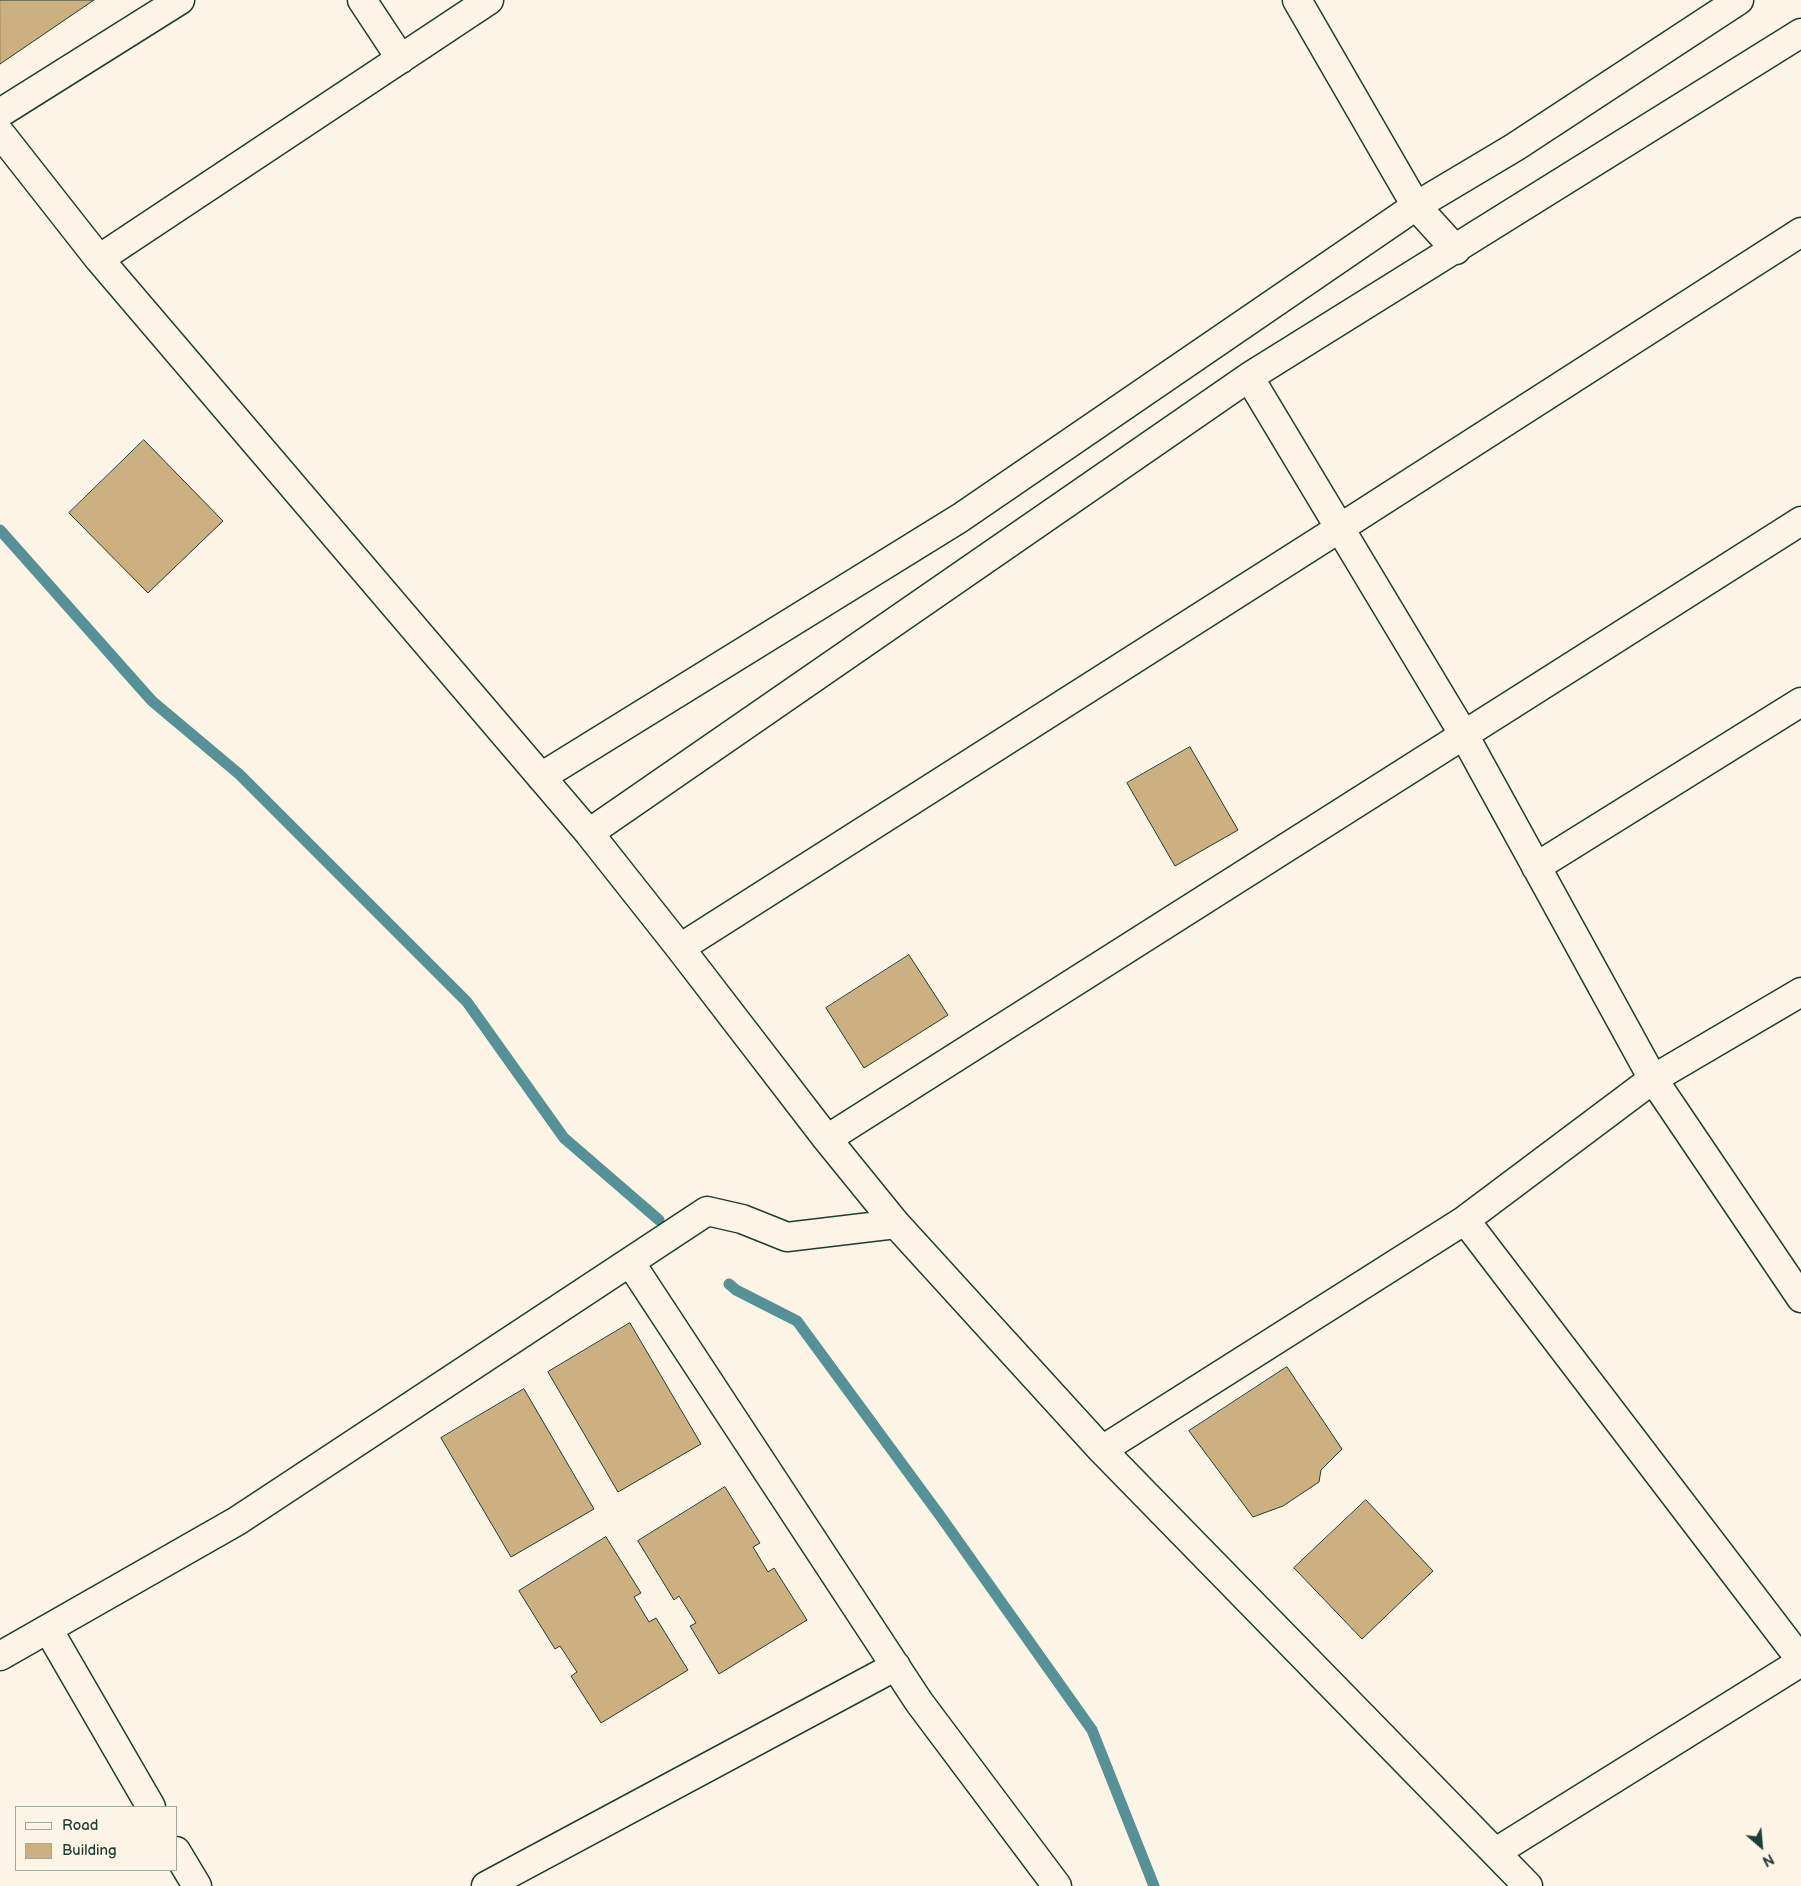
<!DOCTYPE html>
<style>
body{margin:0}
#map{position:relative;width:1801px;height:1886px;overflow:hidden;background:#fcf5e5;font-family:"Balsamiq Sans",sans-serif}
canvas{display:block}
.legend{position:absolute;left:15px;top:1806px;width:162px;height:65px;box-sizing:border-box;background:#fcf5e5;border:1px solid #a4ab9e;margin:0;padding:6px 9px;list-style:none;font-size:15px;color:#1f3d34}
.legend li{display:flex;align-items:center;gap:10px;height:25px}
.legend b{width:25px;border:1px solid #a4ab9e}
.north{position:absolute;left:1736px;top:1821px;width:50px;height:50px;-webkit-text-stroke:4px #fcf5e5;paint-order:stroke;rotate:153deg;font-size:14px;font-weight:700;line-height:20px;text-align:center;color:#1f3d34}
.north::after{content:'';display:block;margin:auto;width:18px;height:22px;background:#1f3d34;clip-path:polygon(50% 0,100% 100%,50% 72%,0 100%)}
</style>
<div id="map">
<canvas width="1801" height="1886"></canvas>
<ul class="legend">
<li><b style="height:6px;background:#fcf5e5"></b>Road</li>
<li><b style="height:14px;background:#ccb082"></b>Building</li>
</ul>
<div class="north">N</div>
</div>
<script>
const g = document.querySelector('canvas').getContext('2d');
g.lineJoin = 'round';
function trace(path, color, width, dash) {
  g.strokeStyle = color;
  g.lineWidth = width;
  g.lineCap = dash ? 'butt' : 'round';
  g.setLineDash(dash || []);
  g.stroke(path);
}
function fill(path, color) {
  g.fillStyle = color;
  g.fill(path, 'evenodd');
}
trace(new Path2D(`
 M0,530L152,701L239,774L467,1002L564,1138L659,1220
 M729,1284L736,1290L797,1321L941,1517L1092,1730L1154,1886`), '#569295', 11);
const building = new Path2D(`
 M0,0H94L0,64Z
 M144,440L223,521L148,593L69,513Z
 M1190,747L1238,830L1175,866L1127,783Z
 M909,955L948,1015L864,1068L826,1008Z
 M630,1323L701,1444L618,1492L548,1372Z
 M1287,1367L1342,1449L1321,1470L1319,1482L1283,1506L1253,1517L1189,1431Z
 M524,1389L594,1509L511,1557L441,1438Z
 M725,1487L760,1543L753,1547L768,1572L774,1568L807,1620L719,1674L690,1626L696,1623L679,1596L674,1600L638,1541Z
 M1366,1500L1433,1571L1362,1639L1294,1568Z
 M606,1537L641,1593L634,1597L649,1622L656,1618L688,1670L601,1723L571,1676L577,1672L560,1646L555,1649L519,1591Z`);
fill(building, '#ccb082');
trace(building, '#1f3d34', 1);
const minor = new Path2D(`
 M362,0L401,59
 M1297,0L1416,206L1456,250
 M0,113L180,0
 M0,133L99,259L589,833L680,948L827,1139L896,1224L1102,1450L1528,1886
 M99,259L489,0
 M1249,377L1464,735L1653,1079L1801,1298
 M541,777L960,518L1416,206L1515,147L1739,0
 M589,833L1249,377L1801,33
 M1536,867L1801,702
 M680,948L1340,528L1801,232
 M827,1139L1801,521
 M1465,1220L1801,1660
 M630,1262L919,1702L1057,1886
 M1102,1450L1465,1220L1653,1079L1801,992
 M48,1629L151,1807
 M0,1656L237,1521L707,1211L742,1219L787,1237L896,1224
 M176,1851L197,1886
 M1496,1852L1801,1662
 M486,1886L896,1666`);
trace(minor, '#1f3d34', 31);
trace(minor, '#fcf5e5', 28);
</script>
